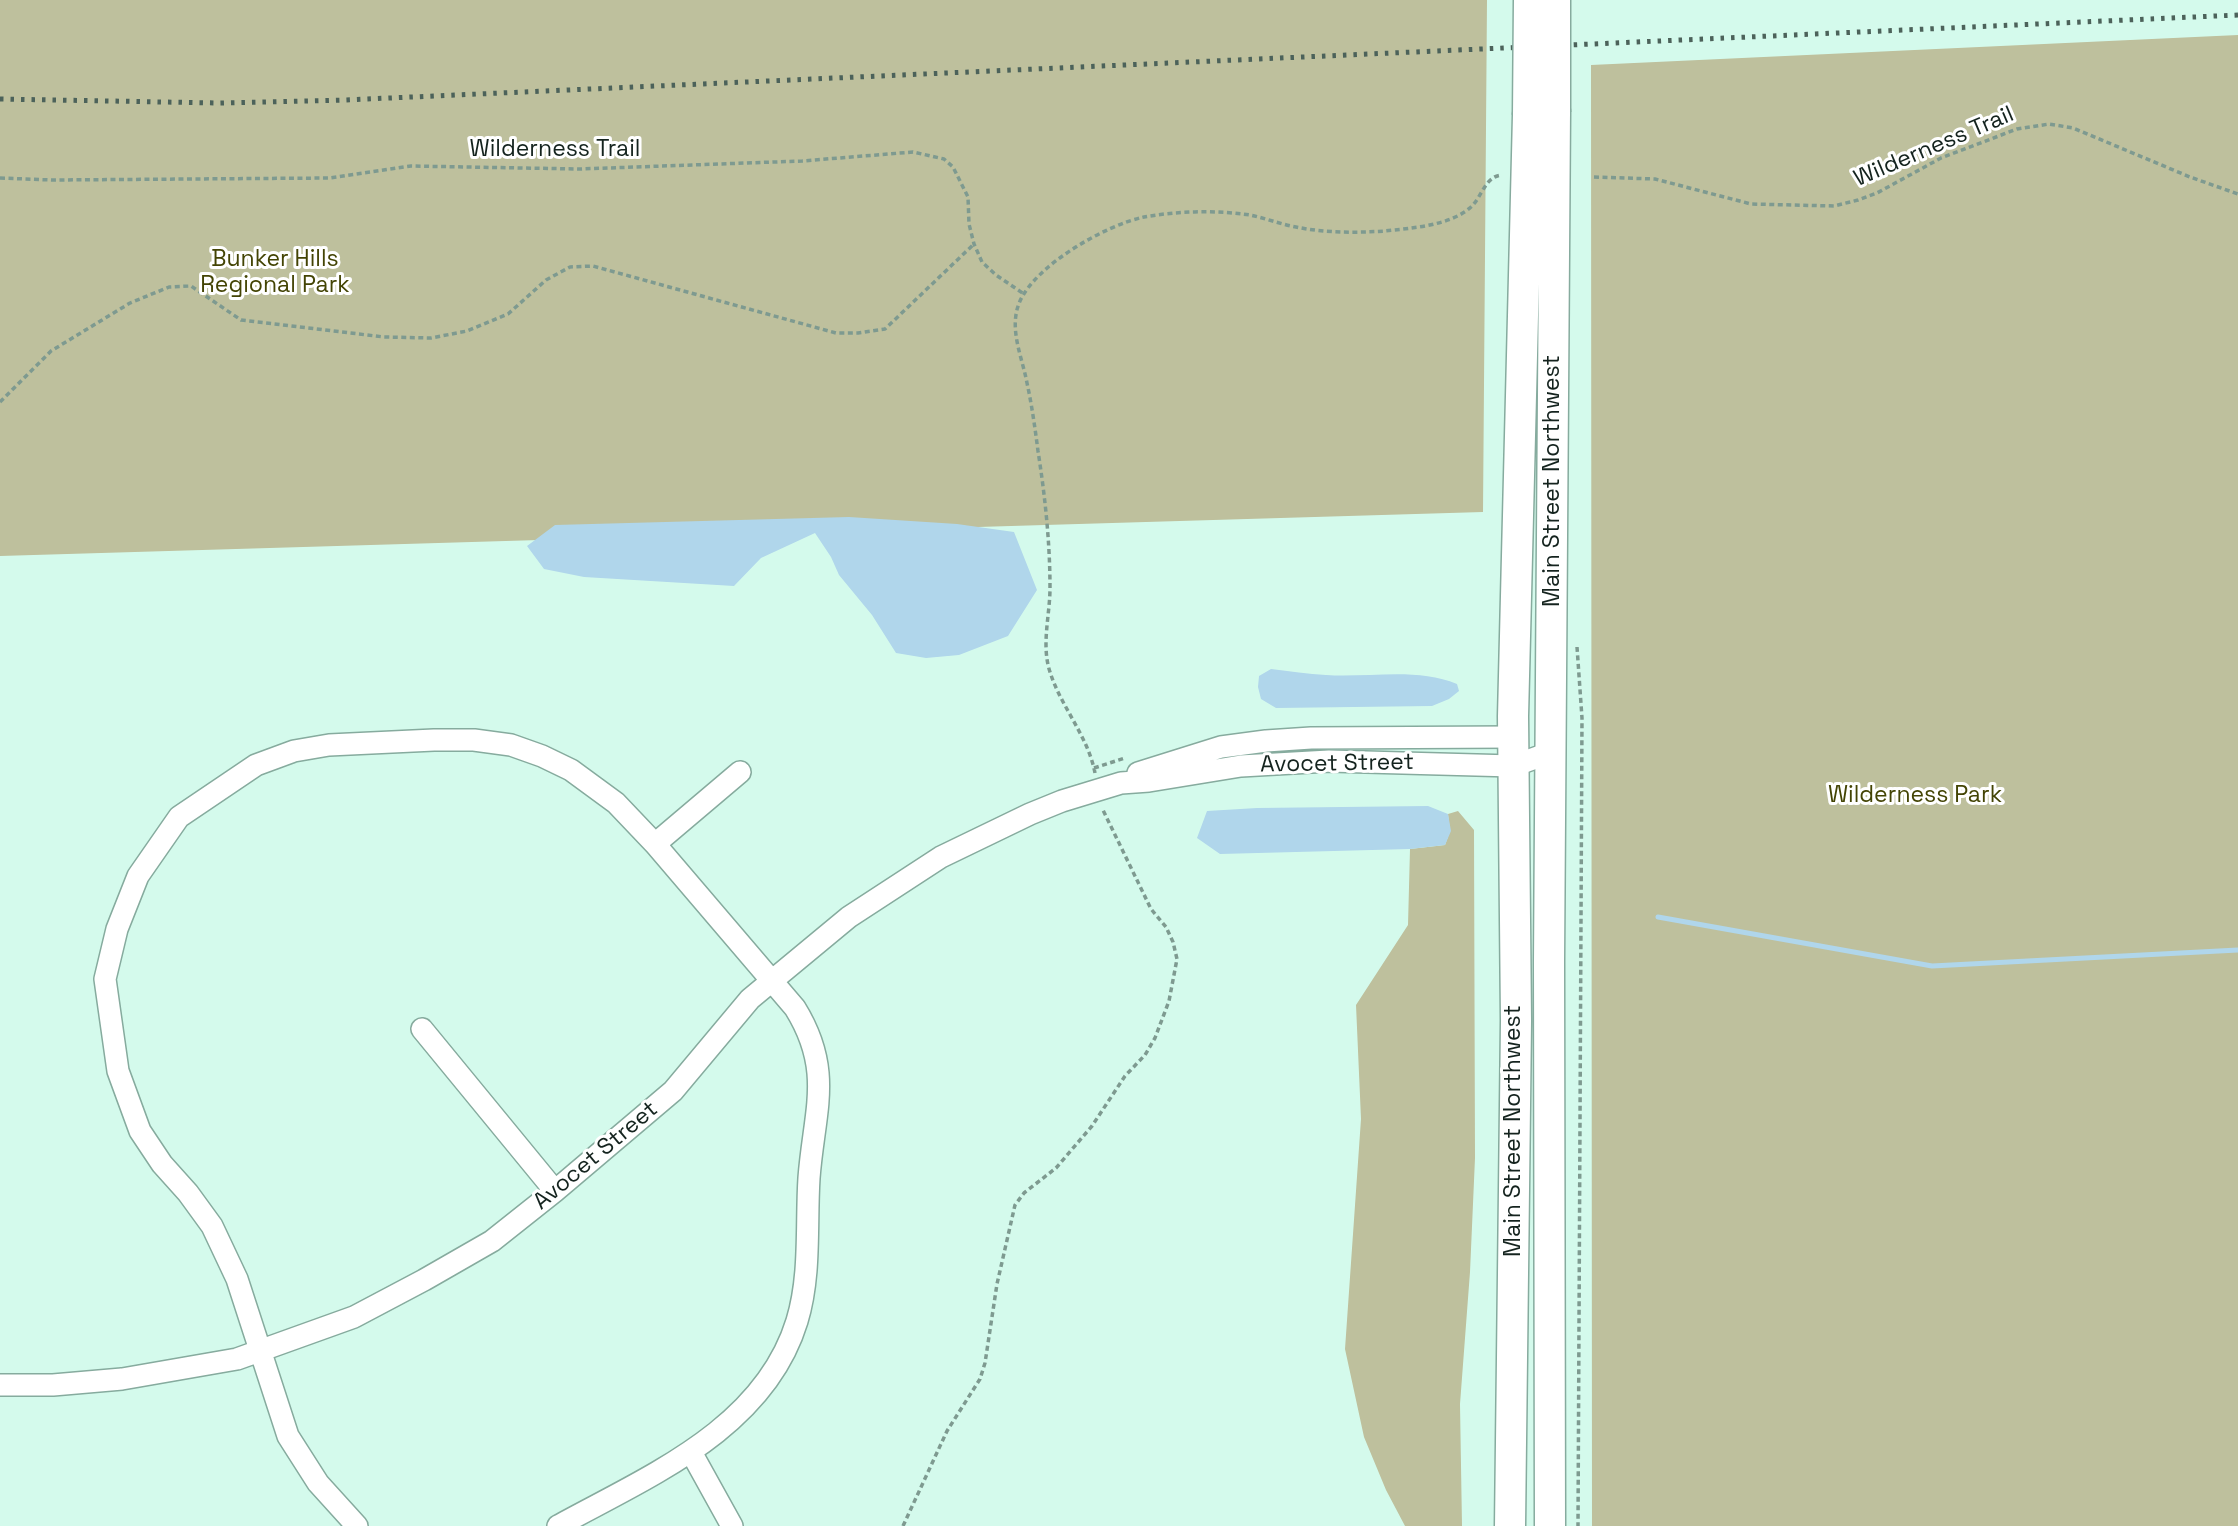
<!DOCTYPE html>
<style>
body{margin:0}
canvas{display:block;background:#d4faec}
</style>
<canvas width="2238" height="1526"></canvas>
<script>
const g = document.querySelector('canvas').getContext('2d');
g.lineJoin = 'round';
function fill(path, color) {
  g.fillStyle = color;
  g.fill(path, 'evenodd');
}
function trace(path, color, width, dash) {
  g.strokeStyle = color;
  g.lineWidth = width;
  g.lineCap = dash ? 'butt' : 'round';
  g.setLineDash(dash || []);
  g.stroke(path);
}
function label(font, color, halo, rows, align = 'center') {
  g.font = font + ' "Space Grotesk",sans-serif';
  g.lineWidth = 6;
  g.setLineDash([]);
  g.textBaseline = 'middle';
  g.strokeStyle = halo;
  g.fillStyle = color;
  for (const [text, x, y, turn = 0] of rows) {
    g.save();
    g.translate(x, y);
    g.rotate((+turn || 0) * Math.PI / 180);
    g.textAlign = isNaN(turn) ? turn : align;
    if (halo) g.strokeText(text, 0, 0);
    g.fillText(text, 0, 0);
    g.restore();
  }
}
fill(new Path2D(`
 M0,0H1487L1483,512L0,556Z
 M2238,35V1526H1592L1591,65Z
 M1458,811L1474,830L1475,1158L1470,1272L1460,1404L1462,1526H1405L1386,1490L1364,1437L1345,1349L1361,1119L1356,1005L1408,925L1410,849L1445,845L1450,831L1448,814Z`), '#bec09d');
fill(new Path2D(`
 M849,517L957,524L1014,532L1037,590L1008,636L959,655L926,658L896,653L872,615L839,575L831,557L815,533L761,558L734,586L584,577L544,569L527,546L555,525Z
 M1271,669C1290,671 1308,674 1326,675C1368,678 1417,667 1457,684L1459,691L1449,699L1432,706L1276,708L1261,699L1258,687L1259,676Z
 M1428,806L1448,814L1451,831L1445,845L1410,849L1220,854L1197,838L1207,811L1257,808Z`), '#b0d6eb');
trace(new Path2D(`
 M1658,917L1932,966L2238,950`), '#b0d6eb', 5);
const street = new Path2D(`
 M1138,773L1221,747L1266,741L1311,738L1514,737
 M655,844L740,772
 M422,1029L555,1191
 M0,1385H53L122,1379L237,1359L354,1317L424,1280L492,1241L555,1191L673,1091L750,999L849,917L941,857L1030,814L1062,801L1121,783L1149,781L1241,766L1329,761L1513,766L1552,752
 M691,1452L732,1526
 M357,1526L318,1483L288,1436L237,1279L212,1226L188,1193L162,1164L140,1131L118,1071L105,979L117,929L138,876L179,817L256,765L294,751L329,745L434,740H474L511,745L542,756L571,770L616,803L655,844L795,1008C834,1071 814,1111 809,1178C806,1225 811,1275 797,1321C764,1429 649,1476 558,1526`);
const secondary = new Path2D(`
 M1510,1526L1516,1021L1513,716L1528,115
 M1550,1526L1549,961L1555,112`);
trace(street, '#86ab9e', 24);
trace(secondary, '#86ab9e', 33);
trace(new Path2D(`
 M1594,177L1655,179L1751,204L1834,206L1858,200L1877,193L1941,158L2017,129L2049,124L2073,128L2190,177L2238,194
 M0,178L51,180L329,178L411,166L580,169L802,161L913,152L944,159L953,167L968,197L969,224L974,244L982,262L996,275L1024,294
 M0,402L51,351L130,303L169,287L191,286L241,320L384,337L431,338L467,331L508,314L546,280L570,267L593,266L836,333H858L885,329L974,244
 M1577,647L1582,718L1578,1526
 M1094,768L1125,758
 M1095,773C1088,736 1061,707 1050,672C1041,645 1050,615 1050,588C1050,542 1045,496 1038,451C1035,428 1032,406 1027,383C1022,356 1008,328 1020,301C1037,264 1106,225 1144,217C1178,211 1216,210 1250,215C1265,218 1280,224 1296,227C1325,233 1355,233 1385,231C1411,228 1450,226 1471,207C1482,197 1485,176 1502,175
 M903,1526L947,1431L980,1379L985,1363L997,1284L1015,1205L1024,1193L1056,1168L1092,1126L1125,1076L1145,1055L1155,1038L1169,1001L1177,959L1173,942L1166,927L1151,909L1102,808`), '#7e9a90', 3.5, [5, 3.5]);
trace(street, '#fff', 21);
trace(secondary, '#fff', 30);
trace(new Path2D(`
 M0,99L219,103L345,100L2238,15`), '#4c625a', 5, [3.5, 7]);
const secondaryBridge = new Path2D(`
 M1555,0V112
 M1528,115L1529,0`);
trace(secondaryBridge, '#86ab9e', 33, []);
trace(secondaryBridge, '#fff', 30);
label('23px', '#14231e', '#fff', [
 ["Wilderness Trail",1934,147,-23],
 ["Wilderness Trail",555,150],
 ["Main Street Northwest",1553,481,-90],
 ["Avocet Street",1337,764,-1],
 ["Main Street Northwest",1514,1131,-90],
 ["Avocet Street",596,1156,-40]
]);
label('23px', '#434404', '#fff', [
 ["Bunker Hills",275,260],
 ["Regional Park",275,286],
 ["Wilderness Park",1915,796]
]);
</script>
